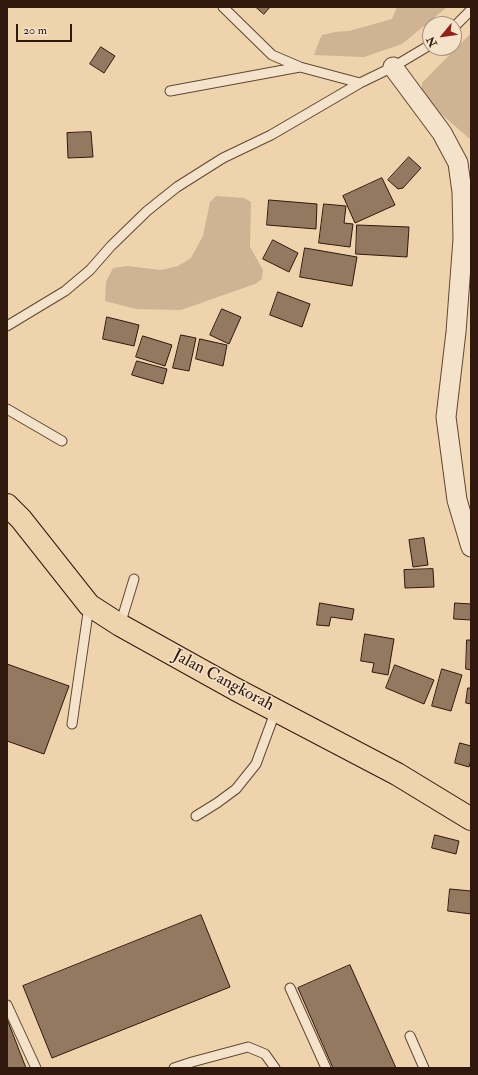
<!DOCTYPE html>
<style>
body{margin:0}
#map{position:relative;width:478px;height:1075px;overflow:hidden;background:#efd3ad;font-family:"IM FELL Double Pica",serif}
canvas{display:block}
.frame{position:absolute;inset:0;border:8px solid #30180d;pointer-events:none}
.north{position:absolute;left:422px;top:16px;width:40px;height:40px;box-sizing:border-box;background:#f5e2ca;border:1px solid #a6917e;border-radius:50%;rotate:241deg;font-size:11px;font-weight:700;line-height:16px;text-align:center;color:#30180d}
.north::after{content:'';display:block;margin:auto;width:14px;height:18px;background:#8f2418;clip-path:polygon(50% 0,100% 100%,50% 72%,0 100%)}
.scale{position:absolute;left:16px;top:24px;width:56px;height:18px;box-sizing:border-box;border:2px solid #30180d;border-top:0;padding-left:5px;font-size:12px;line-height:14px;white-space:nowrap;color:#30180d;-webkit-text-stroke:3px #f5e2ca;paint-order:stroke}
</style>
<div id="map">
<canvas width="478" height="1075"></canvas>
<div class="frame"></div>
<div class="north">N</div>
<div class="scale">20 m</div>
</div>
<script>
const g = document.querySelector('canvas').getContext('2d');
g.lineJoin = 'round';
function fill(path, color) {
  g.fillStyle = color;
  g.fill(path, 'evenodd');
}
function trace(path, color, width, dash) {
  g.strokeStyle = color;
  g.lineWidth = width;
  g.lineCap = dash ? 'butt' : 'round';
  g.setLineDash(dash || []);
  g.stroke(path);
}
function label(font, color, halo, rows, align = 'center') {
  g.font = font + ' "IM FELL Double Pica",serif';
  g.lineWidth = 3;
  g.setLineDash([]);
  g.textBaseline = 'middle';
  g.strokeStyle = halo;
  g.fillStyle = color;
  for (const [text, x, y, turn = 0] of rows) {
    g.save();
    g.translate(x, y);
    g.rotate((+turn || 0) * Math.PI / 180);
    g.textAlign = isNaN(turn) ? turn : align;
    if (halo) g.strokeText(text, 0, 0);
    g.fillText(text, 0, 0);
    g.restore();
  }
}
fill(new Path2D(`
 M397,7H447L402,44L364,57L314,55L320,39L322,35L335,32L349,31L392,19Z
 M471,33V145L470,139L427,102L422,95V83Z
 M216,196L244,198L251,202L250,247L263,270L262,279L255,284L181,310L136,309L105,301L106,282L113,268L127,266L161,270L178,266L191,258L203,236L210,202Z`), '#cfb392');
const building = new Path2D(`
 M256,7H270L264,14Z
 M101,47L115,56L104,73L90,64Z
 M91,132L93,157L68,158L67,133Z
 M409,157L421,168L403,188L398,189L388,180Z
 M382,178L395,205L355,223L343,196Z
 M269,200L317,204L316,229L267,225Z
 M324,204L346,206L344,223L353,224L350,247L319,243Z
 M357,225L409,227L407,257L356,254Z
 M273,240L298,253L289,272L263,259Z
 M305,248L357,257L352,286L300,277Z
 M278,292L310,304L302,327L270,315Z
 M222,309L241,317L229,344L210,335Z
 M107,317L139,325L134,346L103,339Z
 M181,335L196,338L189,371L173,368Z
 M143,336L172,345L165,366L136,357Z
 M200,339L227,345L223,366L196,359Z
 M137,361L167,369L163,384L132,375Z
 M424,538L428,565L413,567L409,540Z
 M433,569L434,587L405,588L404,570Z
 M320,603L354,609L352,620L331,617L329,626L317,625Z
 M455,603L471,604V620L454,619Z
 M365,634L394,639L388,675L372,672L374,663L361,661Z
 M467,640H471V670L466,669Z
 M7,664L69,686L44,754L7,741Z
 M395,665L434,680L424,704L386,688Z
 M442,669L462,675L451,711L432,706Z
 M468,688H471V704L466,703Z
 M460,743L471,746V760L469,767L455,763Z
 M435,835L459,841L456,854L432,848Z
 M450,889L471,891V914L448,911Z
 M201,915L230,987L52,1058L23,986Z
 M350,965L396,1068H333L298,988Z
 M7,1019L26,1068H7Z`);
fill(building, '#937960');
trace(building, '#30180d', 1);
const service = new Path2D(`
 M223,7L272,55L300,67L360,83
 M454,27L471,10
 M170,91L300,67
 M7,326L65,291L90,270L111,246L147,211L177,187L223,158L271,135L360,83L393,67L430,45
 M7,409L62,441
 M120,625L134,579
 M72,724L89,606
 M196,816L217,803L236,789L256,764L276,710
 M290,988L326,1068
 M7,1005L36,1068
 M410,1036L424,1068
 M174,1068L192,1062L248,1047L265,1054L275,1068`);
const minor = new Path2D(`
 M393,67L442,133L458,163L462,192L463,239L456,332L446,417L457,500L471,547`);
const primary = new Path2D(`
 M7,505L21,519L89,605L120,625L235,689L397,774L471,819`);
trace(service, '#604735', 11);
trace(minor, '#604735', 21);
trace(primary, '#30180d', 24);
trace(service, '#f5e2ca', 9);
trace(minor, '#f5e2ca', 19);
trace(primary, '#efd3ad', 22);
label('17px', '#30180d', '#f5e2ca', [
 ["Jalan Cangkorah",223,681,28]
]);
</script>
